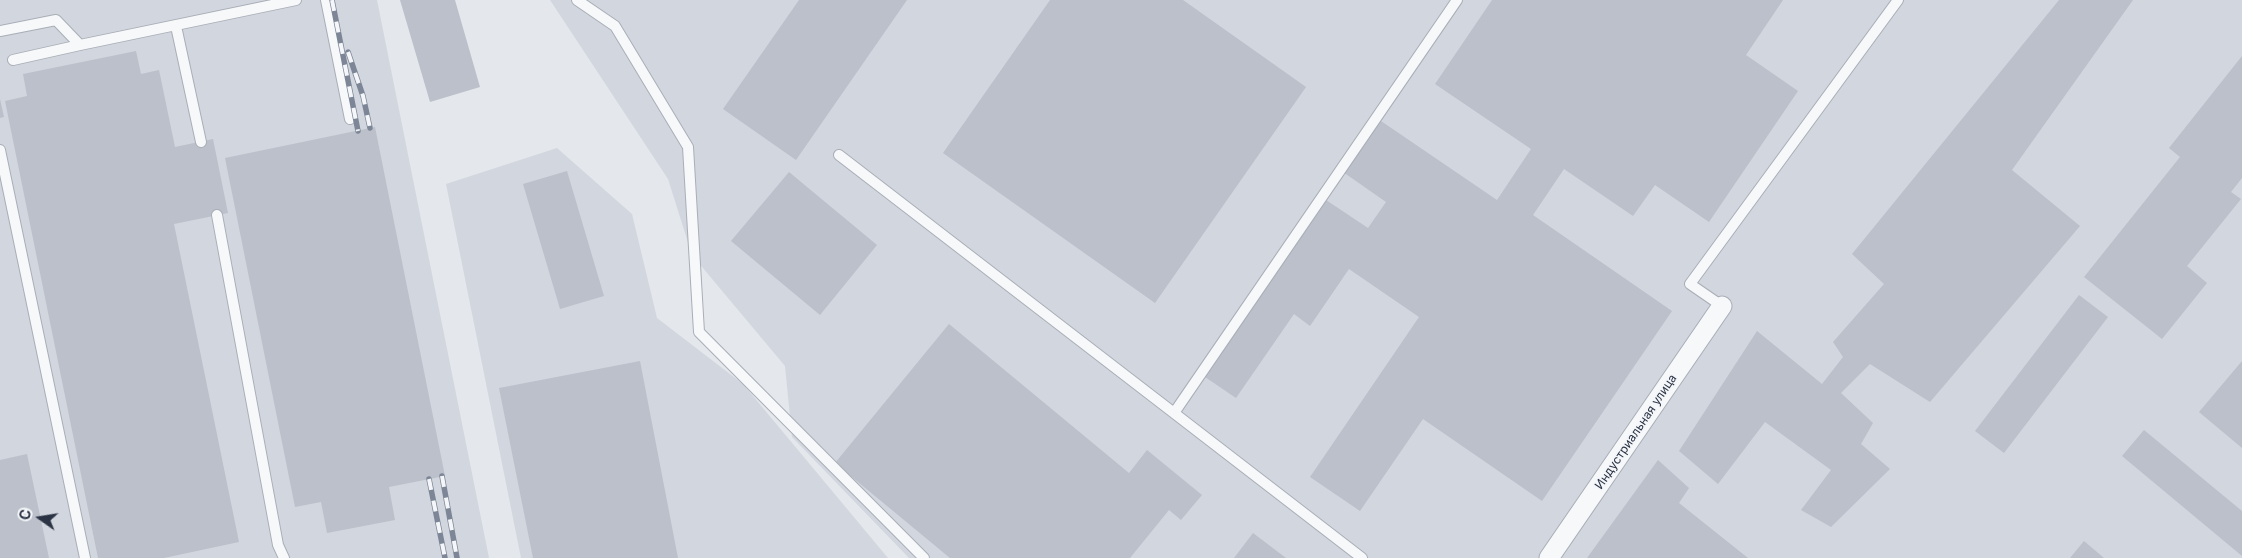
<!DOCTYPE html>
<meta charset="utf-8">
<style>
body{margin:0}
#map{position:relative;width:2242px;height:558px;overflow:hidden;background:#e4e7ec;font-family:Inter,sans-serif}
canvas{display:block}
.north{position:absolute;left:15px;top:493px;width:50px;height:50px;-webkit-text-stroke:4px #f4f6f9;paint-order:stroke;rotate:283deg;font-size:14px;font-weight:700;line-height:20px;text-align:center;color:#2b3445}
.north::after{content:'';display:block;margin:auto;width:18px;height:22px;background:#2b3445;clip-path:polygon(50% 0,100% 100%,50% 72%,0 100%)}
</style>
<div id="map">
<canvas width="2242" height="558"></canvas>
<div class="north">С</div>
</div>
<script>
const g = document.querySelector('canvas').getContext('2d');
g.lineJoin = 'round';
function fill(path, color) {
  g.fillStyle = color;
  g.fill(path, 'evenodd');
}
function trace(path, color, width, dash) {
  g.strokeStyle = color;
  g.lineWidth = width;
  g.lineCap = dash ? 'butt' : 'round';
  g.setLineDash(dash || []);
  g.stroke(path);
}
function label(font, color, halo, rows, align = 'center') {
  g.font = font + ' Inter,sans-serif';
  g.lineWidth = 4;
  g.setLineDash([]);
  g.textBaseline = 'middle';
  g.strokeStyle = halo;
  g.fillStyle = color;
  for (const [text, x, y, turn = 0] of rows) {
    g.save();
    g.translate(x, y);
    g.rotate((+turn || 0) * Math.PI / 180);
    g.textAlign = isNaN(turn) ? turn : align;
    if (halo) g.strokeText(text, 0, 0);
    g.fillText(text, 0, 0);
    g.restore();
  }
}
fill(new Path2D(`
 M0,0H377L489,558H0Z
 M550,0H2242V558H909L792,437L785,366L692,255L668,179Z
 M557,148L632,214L657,318L743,384L888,558H521L446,184Z`), '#d2d6de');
fill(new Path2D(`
 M400,0H455L480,87L430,102Z
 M799,0H907L796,160L723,109Z
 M1050,0H1183L1306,87L1155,303L943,153Z
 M1492,0H1783L1746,55L1798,91L1709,222L1655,185L1633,216L1564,169L1533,215L1672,311L1542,501L1423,419L1360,511L1310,477L1419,317L1349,269L1310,326L1294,314L1236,398L1205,377L1326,200L1368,228L1386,202L1343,172L1378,119L1497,200L1531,149L1435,84Z
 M2059,0H2133L2012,170L2080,226L1930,402L1870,364L1841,393L1873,423L1861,444L1890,469L1831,527L1801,510L1831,470L1765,422L1718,484L1679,451L1757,331L1822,384L1843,357L1833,342L1884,284L1852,254Z
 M136,51L141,74L159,70L175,147L213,139L228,213L174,224L239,542L164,558H98L5,101L27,96L23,74Z
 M2242,56V178L2231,192L2241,199L2187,266L2207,283L2162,339L2084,277L2180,157L2169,148Z
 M0,99L4,117L0,118Z
 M375,127L445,476L389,487L395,520L327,533L321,502L295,507L225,158Z
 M567,171L604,296L560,309L523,184Z
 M789,172L877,245L820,315L731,241Z
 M2079,295L2108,317L2004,453L1975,431Z
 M949,324L1129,473L1147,450L1202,495L1181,520L1169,510L1130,558H950L835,463Z
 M640,361L678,558H533L499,388Z
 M2242,361V448L2199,412Z
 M2144,430L2242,511V556L2122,456Z
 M27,454L49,558H0V460Z
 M1658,460L1689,488L1679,503L1748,558H1587Z
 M1253,533L1286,558H1234Z
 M2084,541L2104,558H2070Z`), '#bbc0ca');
const lane = new Path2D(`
 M326,0L350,119
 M577,0L615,26L688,147L699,332L924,558
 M176,26L201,142
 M0,31L56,20L80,45L296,0
 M13,60L80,45
 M0,150L85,558
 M839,155L1174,413
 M217,215L278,545L284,558
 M1722,306L1690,284L1898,0
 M1362,558L1174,413L1457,0`);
const street = new Path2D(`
 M1549,558L1722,306`);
trace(lane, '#a9aeb7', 12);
trace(street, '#a9aeb7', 21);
trace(lane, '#f7f8fa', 10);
trace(street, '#f7f8fa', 19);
const rail = new Path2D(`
 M332,0L358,131
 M348,52L363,96L370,128
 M442,476L457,558
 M429,479L445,558`);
trace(rail, '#7d8696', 5.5);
trace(rail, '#f4f6f9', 4, [11]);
label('12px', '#2b3445', '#f4f6f9', [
 ["Индустриальная улица",1636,432,-56]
]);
</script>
